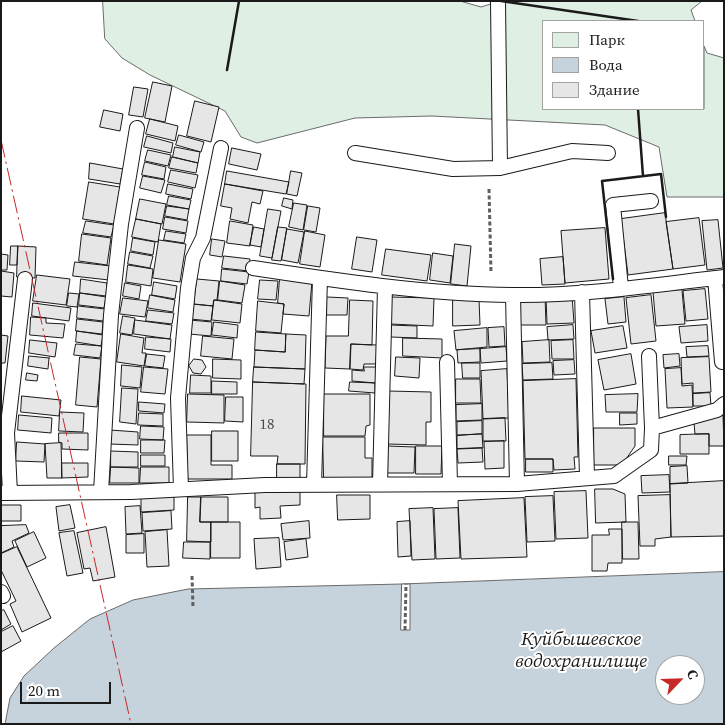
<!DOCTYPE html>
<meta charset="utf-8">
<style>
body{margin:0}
#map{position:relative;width:725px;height:725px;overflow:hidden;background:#fff;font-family:"Source Serif 4",serif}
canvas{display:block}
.frame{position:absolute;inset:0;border:2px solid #1a1a1a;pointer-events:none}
.legend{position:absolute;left:542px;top:20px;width:162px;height:90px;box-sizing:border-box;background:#fff;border:1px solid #a3a3a3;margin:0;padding:6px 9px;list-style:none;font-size:15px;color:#1a1a1a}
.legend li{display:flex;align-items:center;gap:10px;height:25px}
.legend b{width:25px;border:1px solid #a3a3a3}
.north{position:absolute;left:655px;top:655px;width:50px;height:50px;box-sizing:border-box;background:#fff;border:1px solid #a3a3a3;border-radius:50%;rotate:66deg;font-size:14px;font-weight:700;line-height:20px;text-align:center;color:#1a1a1a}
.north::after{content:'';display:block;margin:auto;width:18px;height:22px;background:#c62828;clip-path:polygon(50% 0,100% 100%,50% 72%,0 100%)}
.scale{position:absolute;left:20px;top:682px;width:91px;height:22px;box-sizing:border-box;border:2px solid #1a1a1a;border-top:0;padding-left:6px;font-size:15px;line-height:18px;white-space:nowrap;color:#1a1a1a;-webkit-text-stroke:4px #fff;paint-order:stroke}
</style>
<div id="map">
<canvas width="725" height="725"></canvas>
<div class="frame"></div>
<ul class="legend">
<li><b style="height:14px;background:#e0efe3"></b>Парк</li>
<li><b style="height:14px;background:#c6d2dc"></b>Вода</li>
<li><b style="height:14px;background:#e6e6e6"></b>Здание</li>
</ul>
<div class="north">С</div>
<div class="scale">20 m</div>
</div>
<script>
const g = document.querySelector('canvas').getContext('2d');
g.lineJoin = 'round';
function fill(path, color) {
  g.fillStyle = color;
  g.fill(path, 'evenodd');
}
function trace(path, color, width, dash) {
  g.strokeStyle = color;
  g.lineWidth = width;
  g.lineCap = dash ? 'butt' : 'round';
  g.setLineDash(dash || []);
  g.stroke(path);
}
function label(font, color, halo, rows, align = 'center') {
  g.font = font + ' "Source Serif 4",serif';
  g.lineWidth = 4;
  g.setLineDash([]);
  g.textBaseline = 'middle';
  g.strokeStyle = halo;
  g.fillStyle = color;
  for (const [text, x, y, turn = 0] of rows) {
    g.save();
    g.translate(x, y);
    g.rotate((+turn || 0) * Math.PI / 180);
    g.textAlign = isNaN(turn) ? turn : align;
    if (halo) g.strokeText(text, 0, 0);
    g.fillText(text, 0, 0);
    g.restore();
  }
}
const green = new Path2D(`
 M103,1H460L481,7L500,1H702L691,10L695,21H544V109H704V46L707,53L724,58V197H667L659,147L605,125L432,116L355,118L257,143L241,137L225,111L150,75L122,58L105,39Z`);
fill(green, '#e0efe3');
trace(green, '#6a6a6a', 1);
const water = new Path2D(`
 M724,572V724H5L10,698L24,676L54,648L90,619L133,600L188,589L402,584ZM665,665H695V695H665Z`);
fill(water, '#c6d2dc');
trace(water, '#6a6a6a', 1);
const pier = new Path2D(`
 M402,584H410V630H401Z`);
fill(pier, '#fff');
trace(pier, '#6a6a6a', 1);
const building = new Path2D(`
 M153,82L172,86L165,122L145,118Z
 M134,87L148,89L143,117L129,115Z
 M195,101L219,107L211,142L187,136Z
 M104,110L123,114L120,131L100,127Z
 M150,119L178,126L175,141L146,134Z
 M179,135L204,142L201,152L176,145Z
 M147,136L173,143L171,153L144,147Z
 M175,147L200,152L198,163L173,157Z
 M232,148L261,154L257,170L229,164Z
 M148,150L171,155L168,166L145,161Z
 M172,157L198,163L196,173L169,168Z
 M145,162L166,167L164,179L142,175Z
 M90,163L123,169L120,184L89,179Z
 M171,170L198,175L195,188L168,182Z
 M227,171L289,182L286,194L225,184Z
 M291,171L302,173L297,196L287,194Z
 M143,176L165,180L161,193L140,188Z
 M89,182L120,187L114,224L83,219Z
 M168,184L193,189L191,199L166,194Z
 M225,184L263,191L260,204L252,202L248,223L230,219L232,208L221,206Z
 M169,196L191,200L189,209L167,205Z
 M284,198L293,200L292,209L282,206Z
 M140,199L166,204L162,224L136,219Z
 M294,203L307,205L303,230L289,227Z
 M167,206L189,209L187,220L165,216Z
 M308,206L320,208L316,232L304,230Z
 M268,209L281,211L272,258L260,256Z
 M665,213L673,269L628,275L621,219Z
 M165,217L188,221L186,233L163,229Z
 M699,218L705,265L673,269L666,222Z
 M136,219L161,224L158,242L132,237Z
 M718,220L723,268L707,270L702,221Z
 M86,221L114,225L111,237L83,233Z
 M230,221L253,225L250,246L227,243Z
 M254,227L264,229L261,247L250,245Z
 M278,227L287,228L281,261L272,260Z
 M605,228L609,279L565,283L561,231Z
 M287,229L304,232L298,263L282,260Z
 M166,231L186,234L184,243L164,240Z
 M305,231L325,235L320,267L300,264Z
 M82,234L111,238L107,265L79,261Z
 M357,237L377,240L372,272L352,269Z
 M133,238L155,242L153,255L131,251Z
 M212,239L225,241L222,257L210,255Z
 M159,240L186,244L180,282L153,278Z
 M455,244L471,246L467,286L451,284Z
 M11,246H18L17,265H10Z
 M18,246L36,247L35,278L17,277Z
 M386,249L431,255L427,281L382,275Z
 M130,252L153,256L150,268L128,264Z
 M433,253L453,256L450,283L430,280Z
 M1,254L8,255L7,270H1Z
 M224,256L250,259L249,271L222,268Z
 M563,257L565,284L542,285L540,259Z
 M75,262L111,266L109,280L73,276Z
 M128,265L153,269L151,286L126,282Z
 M222,269L249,272L247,284L221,281Z
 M1,271L14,273L12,297L1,296Z
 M37,275L70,279L66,305L33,301Z
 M280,278L312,281L309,316L283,314L284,304L278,303Z
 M81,279L107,283L106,296L80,293Z
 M197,279L219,281L217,300H214L213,306L194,304Z
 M260,280L278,281L276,300L258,299Z
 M220,281L245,285L242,303L218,300Z
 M154,282L177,286L175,299L152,295Z
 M125,283L141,286L139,299L123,296Z
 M705,289L708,319L686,321L683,291Z
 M682,290L685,324L656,326L653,292Z
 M69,293L79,294L77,307L67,306Z
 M80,293L106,297L104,308L79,305Z
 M150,295L175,300L173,312L148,308Z
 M572,295L574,323L547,324L546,296Z
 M651,295L656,341L631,344L626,298Z
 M545,296L546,325H520L519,297Z
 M327,297L348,298L347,315H327Z
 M391,297L434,298L433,326L390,324Z
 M624,297L626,322L608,324L605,299Z
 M123,298L148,301L145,317L120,314Z
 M453,299H479L480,325L453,326Z
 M214,300L242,304L240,323L212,320Z
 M350,300L373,301L372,345L351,344L350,369L325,368L326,336H348Z
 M258,301L284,304L281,333L256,331Z
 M33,303L71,308L69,321L32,316Z
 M192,304L213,306L211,321L190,319Z
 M78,306L105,309L103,321L77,318Z
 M148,310L174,313L172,324L146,321Z
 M123,316L135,318L132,335L120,333Z
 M31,317L46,318V323L65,324L63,338L30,335Z
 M77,319L103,322L102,334L76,331Z
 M135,320L172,325L170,339L134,334Z
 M190,320L212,322L211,336L189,334Z
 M214,322L238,325L237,338L212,335Z
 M391,325L417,326V338L391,337Z
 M573,325L574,339L548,340L547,327Z
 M707,325L708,341L681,343L679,327Z
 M623,326L627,348L595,353L591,331Z
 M504,327L505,346L489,347L488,328Z
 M487,328V347L456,350L454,331Z
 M77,331L103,335L101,346L76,342Z
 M256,332L286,334L285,352L255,350Z
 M121,334L144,338L142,353H146L144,366L117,362Z
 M286,334L306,335L305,369L254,367L255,350L285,352Z
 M1,335L8,336L5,363H1Z
 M203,336L234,339L232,359L201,356Z
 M146,337L171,339L170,352L145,349Z
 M403,338L442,339V358L403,356Z
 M30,340L57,343L55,357L29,353Z
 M549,340L550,362L523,363L522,342Z
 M573,340L574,359H552L551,341Z
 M76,344L102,346L100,358L74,355Z
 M351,344L377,345L376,364H364L363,370L350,369Z
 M708,346L709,356L687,357L686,347Z
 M506,347L507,361L481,363L480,349Z
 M480,349V362L458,363L457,350Z
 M147,354L165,356L163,368L145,366Z
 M631,354L636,384L604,390L598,360Z
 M679,354L680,366L664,368L663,355Z
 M29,356L49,358L48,369L28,366Z
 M80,357L101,359L97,407L76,405Z
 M396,357L420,358L419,378L395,376Z
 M709,357L711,392L693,393V383L682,384L681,358Z
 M194,359L202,360L206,367L201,374L193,373L189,366Z
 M213,359L241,360V379L213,378Z
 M574,360L575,374L554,375L553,361Z
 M462,363H480V378H463Z
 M552,363L553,379L523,380L522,364Z
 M122,365L142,367L140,388L121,386Z
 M144,367L168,369L165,394L141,392Z
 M254,367L305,369L304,384L253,382Z
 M364,367H377L376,383L352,381V370L364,371Z
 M681,368L682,386L692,385L693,407L667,408L665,369Z
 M507,369L509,418L483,419L481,371Z
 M27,373L38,375L37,381L26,380Z
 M191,375L211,376V393H190Z
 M456,379H480L481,403H456Z
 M576,379L578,457H574L575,469L554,470L553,459H525L523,381Z
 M212,381L237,382V394H212Z
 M253,382L306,384L305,464H277L278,456H251Z
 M350,382L375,383V393L349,391Z
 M122,388L138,389L136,424L120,422Z
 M388,391L431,392V422H426V445L387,444Z
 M710,393L711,406H693V394Z
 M188,394L224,395V423L187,422Z
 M324,394H370V425L366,426L365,436H324Z
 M638,394L637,412H606L605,395Z
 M22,396L61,400L59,416L21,412Z
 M226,397H243V422L225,421Z
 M139,402L165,404L164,413L139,411Z
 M482,404V420L456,421V405Z
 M60,412L84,413L83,432L59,431Z
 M139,413L163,414V426L138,425Z
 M620,413H637V424L620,425Z
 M19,415L52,418L51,433L18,430Z
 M723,415L724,446H709V434H695L694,423L708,416Z
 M505,418L506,441H483V419Z
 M482,421V434L457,435V422Z
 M141,426L164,427L163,440L140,439Z
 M594,428H635V446L622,465H594Z
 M110,430L138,432V445L109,444Z
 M212,431H238V461H212Z
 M59,433H88V450L62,449V443L59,442Z
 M482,434L483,448L457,449V436Z
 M709,434V454H680V435Z
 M187,435H211V465H232V479H188Z
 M323,437H365V458H372V478L324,479Z
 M141,440H165L164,453H141Z
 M504,441V468L485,469L484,442Z
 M17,442L45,444L44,462L16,461Z
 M61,443L62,478H47L45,444Z
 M388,446L415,447L414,473H388Z
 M416,446H442L441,474H416Z
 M482,448L483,462L458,463L457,449Z
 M111,451L138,452V467H111Z
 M141,455H165V466H141Z
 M669,456H687L686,465H669Z
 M526,459H553V472H526Z
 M62,463H88V477L62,478Z
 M277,464H300V478H277Z
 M687,466L688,483L670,484V467Z
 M111,467L139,468V483H110Z
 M141,467H169V483H140Z
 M669,475L670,492L642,493L641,476Z
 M724,481V536L671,537L670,484Z
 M595,489H613L625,494L626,522L596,523Z
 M586,491L588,538L556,539L554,492Z
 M300,492V505L280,506L281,518L260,519V507L255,508V493Z
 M337,495H370V519L338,520Z
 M670,495L671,537L655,539V546H640L638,496Z
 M174,496V510L141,512V497Z
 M553,496L555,541L527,542L525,497Z
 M188,497H201L200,522H211V542L187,541Z
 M201,497H228V522H200Z
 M524,498L527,557L461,559L458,501Z
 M1,505H21V521H1Z
 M70,505L75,528L59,531L56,507Z
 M140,506L142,533L126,534L125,507Z
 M433,508L435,559L412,560L409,509Z
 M458,508L460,558L436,559L434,509Z
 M171,511L172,529L143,531L142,513Z
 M309,521L310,538L283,540L281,524Z
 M410,521L411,556L398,557L397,522Z
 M211,522H240V558H211Z
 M622,522H638L639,559H623Z
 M26,525L29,533L12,541L14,547L1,553V526Z
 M106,527L115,577L93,581L90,568L84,569L77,533Z
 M609,529H622V563H608L607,571H592V535H609Z
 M167,530L169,566L147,567L145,532Z
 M74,531L83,573L67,576L59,533Z
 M34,532L46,558L27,567L15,541Z
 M144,534V553H126V535Z
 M279,538L281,567L256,569L254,539Z
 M306,539L308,557L286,560L284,542Z
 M184,542H210V559L183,558Z
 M17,547L51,618L22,632L10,604L16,601L1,570V554Z
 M4,610L11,624L1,630V611Z
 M13,626L21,641L1,652V632Z`);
fill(building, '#e6e6e6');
trace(building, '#1a1a1a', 1);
const service = new Path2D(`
 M498,1L500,168L572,151L608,153
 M355,153L453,169L500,168
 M253,268C339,281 425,294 513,295C583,296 654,285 724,277
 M715,278L722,362
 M621,288L613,205L651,201
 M582,292L587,478
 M513,295L517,484
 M649,356L652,428
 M447,362L450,484
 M380,484L385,287
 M314,485L320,278
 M181,489L178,398L188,288L193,258L203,238L221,148
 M101,492L111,315L121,224L137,128
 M1,493L131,492L265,485L517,484L614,476L651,450L652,428L717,410L724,404
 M10,493L7,433L25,279
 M1,592L3,596`);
trace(service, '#1a1a1a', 16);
trace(new Path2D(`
 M489,189L491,273
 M192,576L193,607
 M405,630L406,584`), '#5f5f5f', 3, [4, 2.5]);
trace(service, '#fff', 14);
trace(new Path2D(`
 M501,1L638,21
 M227,70L239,1
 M638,109L643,176
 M613,279L602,181L661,174L666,217`), '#1a1a1a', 2.5);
trace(new Path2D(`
 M1,140L131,724`), '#c62828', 1, [18, 4, 2.5, 4]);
label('15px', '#4d4d4d', null, [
 ["18",267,425]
]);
label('italic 19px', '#1a1a1a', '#fff', [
 ["Куйбышевское",581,640],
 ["водохранилище",581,662]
]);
</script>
